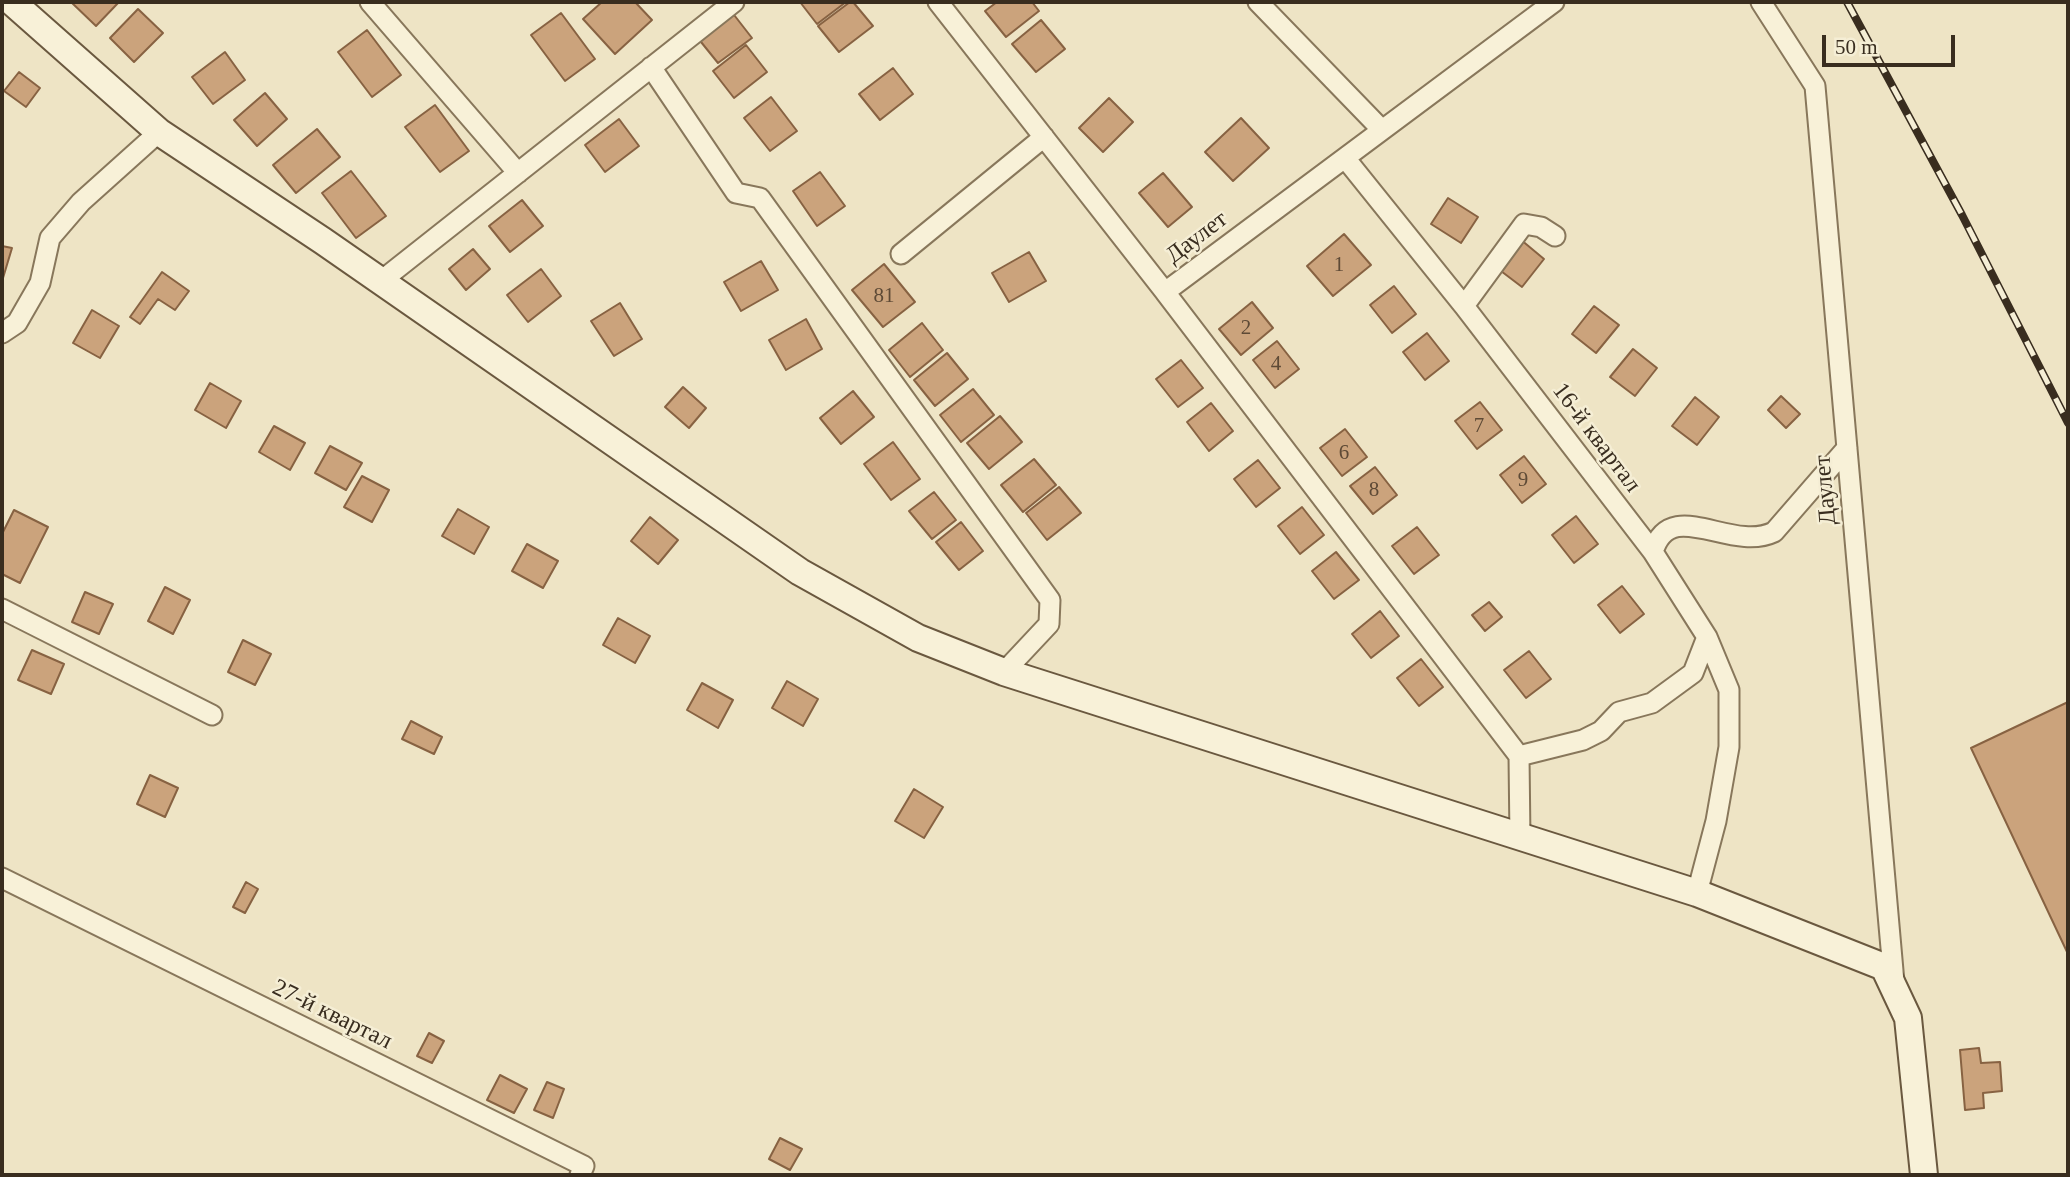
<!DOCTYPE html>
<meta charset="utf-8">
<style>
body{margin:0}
#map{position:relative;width:2070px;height:1177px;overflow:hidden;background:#eee4c5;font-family:"Times New Roman",serif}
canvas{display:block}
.frame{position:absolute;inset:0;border:4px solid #392d1f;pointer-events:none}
.scale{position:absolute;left:1822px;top:35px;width:133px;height:32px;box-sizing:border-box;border:4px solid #392d1f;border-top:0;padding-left:9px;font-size:21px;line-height:24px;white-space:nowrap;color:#392d1f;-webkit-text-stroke:5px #f5eed5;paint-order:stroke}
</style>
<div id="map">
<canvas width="2070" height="1177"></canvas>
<div class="frame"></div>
<div class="scale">50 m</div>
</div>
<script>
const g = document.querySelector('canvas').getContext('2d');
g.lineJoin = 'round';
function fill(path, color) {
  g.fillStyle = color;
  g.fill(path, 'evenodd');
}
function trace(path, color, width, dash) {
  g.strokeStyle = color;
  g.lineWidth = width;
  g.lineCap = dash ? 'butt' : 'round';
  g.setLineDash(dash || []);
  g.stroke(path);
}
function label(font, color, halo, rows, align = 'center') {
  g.font = font + ' "Times New Roman",serif';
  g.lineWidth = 5;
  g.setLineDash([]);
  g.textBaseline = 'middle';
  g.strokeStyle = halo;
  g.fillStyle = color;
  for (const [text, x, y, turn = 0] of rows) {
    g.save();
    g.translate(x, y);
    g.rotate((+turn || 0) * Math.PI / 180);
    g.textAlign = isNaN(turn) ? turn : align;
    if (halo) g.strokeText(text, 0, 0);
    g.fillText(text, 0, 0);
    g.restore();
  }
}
const building = new Path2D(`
 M71,2H119L96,26Z
 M602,2H635L652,20L615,54L583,19Z
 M800,2H846L817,24Z
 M850,2H853L873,26L839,52L818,26Z
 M997,2H1032L1039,11L1006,37L985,11Z
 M138,9L163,33L134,62L110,38Z
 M731,11L752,38L718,63L697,37Z
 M561,13L595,59L565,81L531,35Z
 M1041,20L1065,49L1036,72L1012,44Z
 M367,30L401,75L372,97L338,52Z
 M746,45L767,72L734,98L713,71Z
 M225,52L245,80L213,104L192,77Z
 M893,68L913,94L880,120L859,94Z
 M19,72L40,88L26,107L4,91Z
 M265,93L287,119L257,146L234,120Z
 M771,97L797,131L770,151L744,118Z
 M1109,98L1133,122L1103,152L1079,128Z
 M435,105L469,151L440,172L405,127Z
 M1241,118L1269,148L1233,181L1205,152Z
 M619,119L639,146L605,172L585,145Z
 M317,129L340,157L296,193L273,165Z
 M351,171L386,216L356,238L322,193Z
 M820,172L845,206L817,226L793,191Z
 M1163,173L1192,207L1168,227L1139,193Z
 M1448,198L1478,217L1461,243L1431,224Z
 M522,200L543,226L510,252L489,226Z
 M1344,234L1371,265L1333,296L1307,266Z
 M1520,239L1544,259L1522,287L1497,268Z
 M2,246L12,248L3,278H2Z
 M473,249L490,269L466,290L449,269Z
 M1029,252L1046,281L1009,302L992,273Z
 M761,261L778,290L741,311L724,282Z
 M884,264L915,302L883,327L852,290Z
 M541,269L561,296L528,322L507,295Z
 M162,272L189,291L175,310L158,299L140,324L130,317Z
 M1394,286L1416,314L1392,333L1370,305Z
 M1252,302L1273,328L1241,355L1219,329Z
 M620,303L642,339L614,356L591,321Z
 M1594,306L1619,325L1596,353L1572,334Z
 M92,310L119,326L100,358L73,343Z
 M806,319L822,349L786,370L769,340Z
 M922,323L943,350L910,377L889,350Z
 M1427,333L1449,361L1425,380L1403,352Z
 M1277,341L1299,369L1275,388L1253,360Z
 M1633,349L1657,368L1635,396L1610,377Z
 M947,353L968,379L935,406L914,380Z
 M1181,360L1203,388L1178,407L1156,379Z
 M210,383L241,401L226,428L195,410Z
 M683,387L706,408L689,428L665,407Z
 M973,389L994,415L961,442L940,415Z
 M853,391L874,417L841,444L820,418Z
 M1781,396L1800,414L1786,428L1768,410Z
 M1695,397L1719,417L1697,445L1672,426Z
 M1480,402L1502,430L1477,449L1455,421Z
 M1211,403L1233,431L1209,451L1187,422Z
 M1000,416L1022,442L989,469L967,443Z
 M274,426L305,443L290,470L259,452Z
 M1345,429L1367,457L1342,476L1320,448Z
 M893,442L920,479L891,500L864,464Z
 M330,446L362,463L346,490L315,473Z
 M1524,456L1546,484L1522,503L1500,475Z
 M1034,459L1056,485L1023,512L1001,485Z
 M1258,460L1280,488L1256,507L1234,479Z
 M1375,467L1397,495L1373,514L1350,486Z
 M362,476L389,490L372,522L344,507Z
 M1059,487L1081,513L1047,540L1026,513Z
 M934,492L956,520L932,539L909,511Z
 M1302,507L1324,535L1300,554L1278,526Z
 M458,509L489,527L474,554L442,536Z
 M14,510L48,527L20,583L2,574V534Z
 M1576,516L1598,544L1574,563L1552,535Z
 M650,517L678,540L658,564L631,541Z
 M961,522L983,551L959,570L936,542Z
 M1417,527L1439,555L1414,574L1392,546Z
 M527,544L558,561L543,588L512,571Z
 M1336,552L1359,580L1334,599L1312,571Z
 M1622,586L1644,614L1620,633L1598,605Z
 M165,587L190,600L173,634L148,621Z
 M85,592L113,604L99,634L72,622Z
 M1489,602L1502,617L1485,631L1472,615Z
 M1380,611L1399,636L1371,658L1352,634Z
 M618,618L650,636L635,663L603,645Z
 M243,640L271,654L255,685L228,672Z
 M32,650L64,664L51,694L18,680Z
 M1529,651L1551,679L1526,698L1504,670Z
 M1421,659L1443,687L1419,706L1397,678Z
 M787,681L818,699L803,726L772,708Z
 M702,683L733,700L718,728L687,710Z
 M2068,702V954L1971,748Z
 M411,721L442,737L434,754L402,739Z
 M150,775L178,788L165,817L137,804Z
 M914,789L943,807L924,838L895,821Z
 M246,882L258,889L245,913L233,907Z
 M429,1033L444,1041L432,1063L417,1056Z
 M1979,1048L1981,1063L2000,1062L2002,1091L1983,1093L1984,1108L1965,1110L1960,1050Z
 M500,1075L527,1089L514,1113L487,1100Z
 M547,1082L564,1089L553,1118L534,1110Z
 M780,1138L802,1149L790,1170L769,1159Z`);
fill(building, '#cba37c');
trace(building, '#876242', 2);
const street = new Path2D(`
 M370,2L518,173
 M938,2L1165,292L1554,2
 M1258,2L1382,130
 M1761,2L1815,86L1894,982
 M651,67L736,193L760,198L1050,600L1049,624L1004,672
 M1345,158L1464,306L1653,552C1670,495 1730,553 1774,532L1847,448
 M901,254L1044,137
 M381,281L734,2
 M1165,292L1519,756L1520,839
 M1464,306L1524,224L1541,227L1555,236
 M2,333L17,323L40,283L50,238L81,202L159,132
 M1653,552L1707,637L1729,690V747L1716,821L1697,893
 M2,609L212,715
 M1519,756L1583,740L1601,731L1619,712L1652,703L1693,673L1707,637
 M2,878L584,1166L580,1175`);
const secondary = new Path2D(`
 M12,2L159,132L323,241L800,572L918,638L1004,672L1697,893L1884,967L1908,1018L1924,1175`);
trace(street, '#88775b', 23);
trace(secondary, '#6a583f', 30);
trace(street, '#f8f1d8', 19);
trace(secondary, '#f8f1d8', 26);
const rail = new Path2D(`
 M1847,2L1962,215L2068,423`);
trace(rail, '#392d1f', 8);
trace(rail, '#f5eed5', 5, [16]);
label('21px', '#5e4a36', null, [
 ["1",1339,265],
 ["81",884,296],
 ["2",1246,328],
 ["4",1276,364],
 ["7",1479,426],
 ["6",1344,453],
 ["9",1523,480],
 ["8",1374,490]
]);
label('24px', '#392d1f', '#f5eed5', [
 ["Даулет",1197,238,-37],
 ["16-й квартал",1596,438,53],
 ["Даулет",1826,490,-95],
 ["27-й квартал",332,1015,26]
]);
</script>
